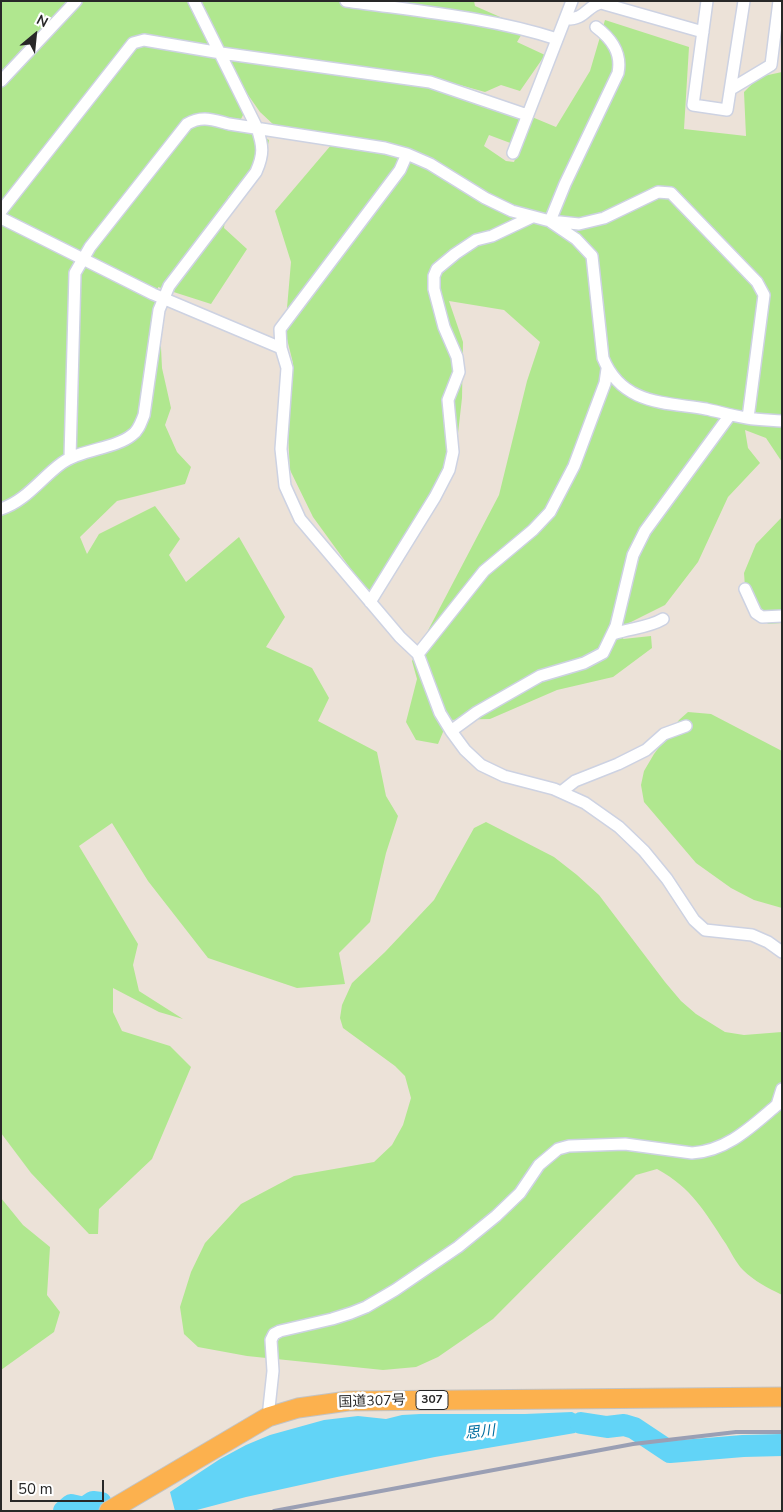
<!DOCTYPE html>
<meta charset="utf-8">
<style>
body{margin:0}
#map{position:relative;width:783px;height:1512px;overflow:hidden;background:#ece2d8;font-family:"Nunito Sans",sans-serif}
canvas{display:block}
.frame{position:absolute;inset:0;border:2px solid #282828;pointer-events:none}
.north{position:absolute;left:10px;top:10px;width:50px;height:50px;-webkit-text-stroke:4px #fff;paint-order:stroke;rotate:28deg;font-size:14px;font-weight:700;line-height:20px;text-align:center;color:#282828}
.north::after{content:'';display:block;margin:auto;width:18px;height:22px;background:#282828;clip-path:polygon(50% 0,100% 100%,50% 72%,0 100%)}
.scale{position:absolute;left:10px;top:1480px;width:94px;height:22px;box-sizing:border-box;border:2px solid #282828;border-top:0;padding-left:6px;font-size:15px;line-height:18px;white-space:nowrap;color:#282828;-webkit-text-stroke:4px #fff;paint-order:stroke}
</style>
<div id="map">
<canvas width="783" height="1512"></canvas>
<div class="frame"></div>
<div class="north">N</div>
<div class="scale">50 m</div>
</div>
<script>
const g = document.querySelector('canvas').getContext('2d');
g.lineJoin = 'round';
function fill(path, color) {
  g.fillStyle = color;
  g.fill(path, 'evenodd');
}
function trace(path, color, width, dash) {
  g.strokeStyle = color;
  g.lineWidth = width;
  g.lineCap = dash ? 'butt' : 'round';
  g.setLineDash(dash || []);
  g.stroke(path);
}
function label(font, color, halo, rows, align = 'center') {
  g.font = font + ' "Nunito Sans","Noto Sans JP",sans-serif';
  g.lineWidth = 5;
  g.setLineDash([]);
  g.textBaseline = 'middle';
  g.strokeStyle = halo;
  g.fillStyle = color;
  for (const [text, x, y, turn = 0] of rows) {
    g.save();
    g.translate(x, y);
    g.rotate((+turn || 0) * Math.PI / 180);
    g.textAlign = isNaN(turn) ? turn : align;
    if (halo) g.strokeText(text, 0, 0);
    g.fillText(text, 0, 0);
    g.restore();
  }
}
fill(new Path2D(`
 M1,1H474L475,6L507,20L523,32L517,42L545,55L520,91L501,85L485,92L424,75L354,66L429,85L520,116L513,144L489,135L484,146L506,161L514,162L532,117L556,127L590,71L605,20L689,47L684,129L746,136L744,92L759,77L782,72V462L766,438L745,430L748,448L760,463L728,497L698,562L665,605L627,624L623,639L651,636L652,648L613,677L557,690L490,719L448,720L438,744L416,740L406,722L417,679L412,661L499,495L527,381L540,342L504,310L449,301L463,342L462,398L454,469L377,596L361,583L313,517L290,470L287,418L293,363L285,331L291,262L275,211L332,144L275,126L260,112L246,92L244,113L241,119L217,116L254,131L269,140L265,159L228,197L224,228L247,249L211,304L158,287L162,368L171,408L165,425L177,452L191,467L185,484L117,501L80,537L87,554L99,534L155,506L180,539L169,555L186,582L239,537L285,617L266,647L312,668L329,698L318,721L377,752L386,796L398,816L386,853L370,922L339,953L345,984L297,988L208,958L148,881L112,823L79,846L138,944L133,965L139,991L183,1019L159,1012L113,988V1012L122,1031L170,1046L191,1067L152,1159L99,1209L98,1234H89L31,1173L1,1133Z
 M782,517V623L768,624L746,601L744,573L756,544Z
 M688,712L711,714L782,751V908L754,900L731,888L696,863L644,802L641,785L644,771L654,754L679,720Z
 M486,822L554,857L577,875L599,895L665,982L681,1001L696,1014L725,1032L744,1035L782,1032V1295C768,1288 754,1281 743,1270C736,1263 731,1252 726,1244C704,1211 693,1189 657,1169L636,1175L493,1319L438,1357L416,1367L383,1370L247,1356L198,1347L184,1334L180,1307L191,1272L205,1243L241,1204L294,1176L374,1162L392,1145L403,1125L411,1098L405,1076L395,1066L343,1028L340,1018L342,1005L352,983L385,952L434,900L474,828Z
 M1,1198L23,1225L50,1247L47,1295L60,1312L54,1332L1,1370Z`), '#b0e78f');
fill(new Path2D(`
 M572,1412L576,1414L577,1421L588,1420L605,1422L606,1425H611L613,1428L607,1430L578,1426L575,1433L435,1457L337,1477L246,1497L193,1511H175L170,1492L220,1459L246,1445L270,1435L324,1420L358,1416L386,1419L402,1415L420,1414H525Z`), '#62d4f7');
trace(new Path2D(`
 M581,1423L607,1427L624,1425L634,1428L670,1452L743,1446L782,1445
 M64,1511L71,1505L84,1508L93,1502L101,1503`), '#62d4f7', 22);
const minor = new Path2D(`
 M346,1C416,11 489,17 557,39
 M602,1L601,3L703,32
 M707,1L693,105L727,110L744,1
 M565,19C586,20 586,6 601,3
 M1,81L76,1
 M731,89L771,65L779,1
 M513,153L572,1
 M407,154L400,170L280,329L281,348L287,368L281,449L285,486L300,519L400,637L418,654L440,713L451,731L465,750L481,765L504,776L554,789L585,803L619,827L644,851L667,879L694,920L705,930L752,935L768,942L782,952
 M1,211L133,43L144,40L221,53L430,82L527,115
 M1,218L153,294L281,348
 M550,221L565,184L618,73C622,53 612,39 596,27
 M551,222L576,239L592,256L603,358C622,405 665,402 706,409C720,412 733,416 747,418C759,420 770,420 782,421
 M70,458L75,273L90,247L187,124C202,115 213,120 229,124L385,148L407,154L430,164L485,198L512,211L550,221L579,224L604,218L658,192L671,193L757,282L764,295L748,418
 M1,509C26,501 41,478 62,463C81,449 115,449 132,435C139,430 141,422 144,415L159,310L169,286L256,172C264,154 263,146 257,128L194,1
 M745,589L756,613L762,617L782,616
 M370,602L435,497L449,470L453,452L448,400L459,372L457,357L444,327L434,289V276L437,269L455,254L476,240L492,236L532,217
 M613,634C630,628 648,628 663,619
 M418,654L484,571L533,530L550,512L574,466L605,383L607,369
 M451,731L477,712L540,676L584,663L603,653L616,626L633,555L645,531L730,415
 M561,792L575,781L618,764L646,750L664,734L686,726
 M777,1105L782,1089
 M268,1417L273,1371L271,1340L274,1334L280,1331L332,1319L351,1313L366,1307L395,1290L458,1247L496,1216L520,1193L539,1165L558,1149L569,1146L625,1144L692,1153C727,1151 751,1127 777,1105L782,1103`);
const trunk = new Path2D(`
 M109,1511L268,1417L298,1408L348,1401L782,1397`);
trace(minor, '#cdd2e2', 14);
trace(trunk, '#c3c3c3', 21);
trace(minor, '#fff', 11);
trace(trunk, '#fcb14e', 19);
trace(new Path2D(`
 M274,1511L633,1444L736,1432H782`), '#9a9fb4', 4);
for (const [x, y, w] of [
 [432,1400,32]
]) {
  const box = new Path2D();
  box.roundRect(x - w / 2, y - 9.5, w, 19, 4);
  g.fillStyle = '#fff';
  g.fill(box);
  trace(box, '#282828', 1);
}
label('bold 12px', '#282828', null, [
 ["307",432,1400]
]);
label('14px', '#282828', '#fff', [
 ["国道307号",372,1402,-2]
]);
label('italic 15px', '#046fa0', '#fff', [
 ["思川",480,1433,-6]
]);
</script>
